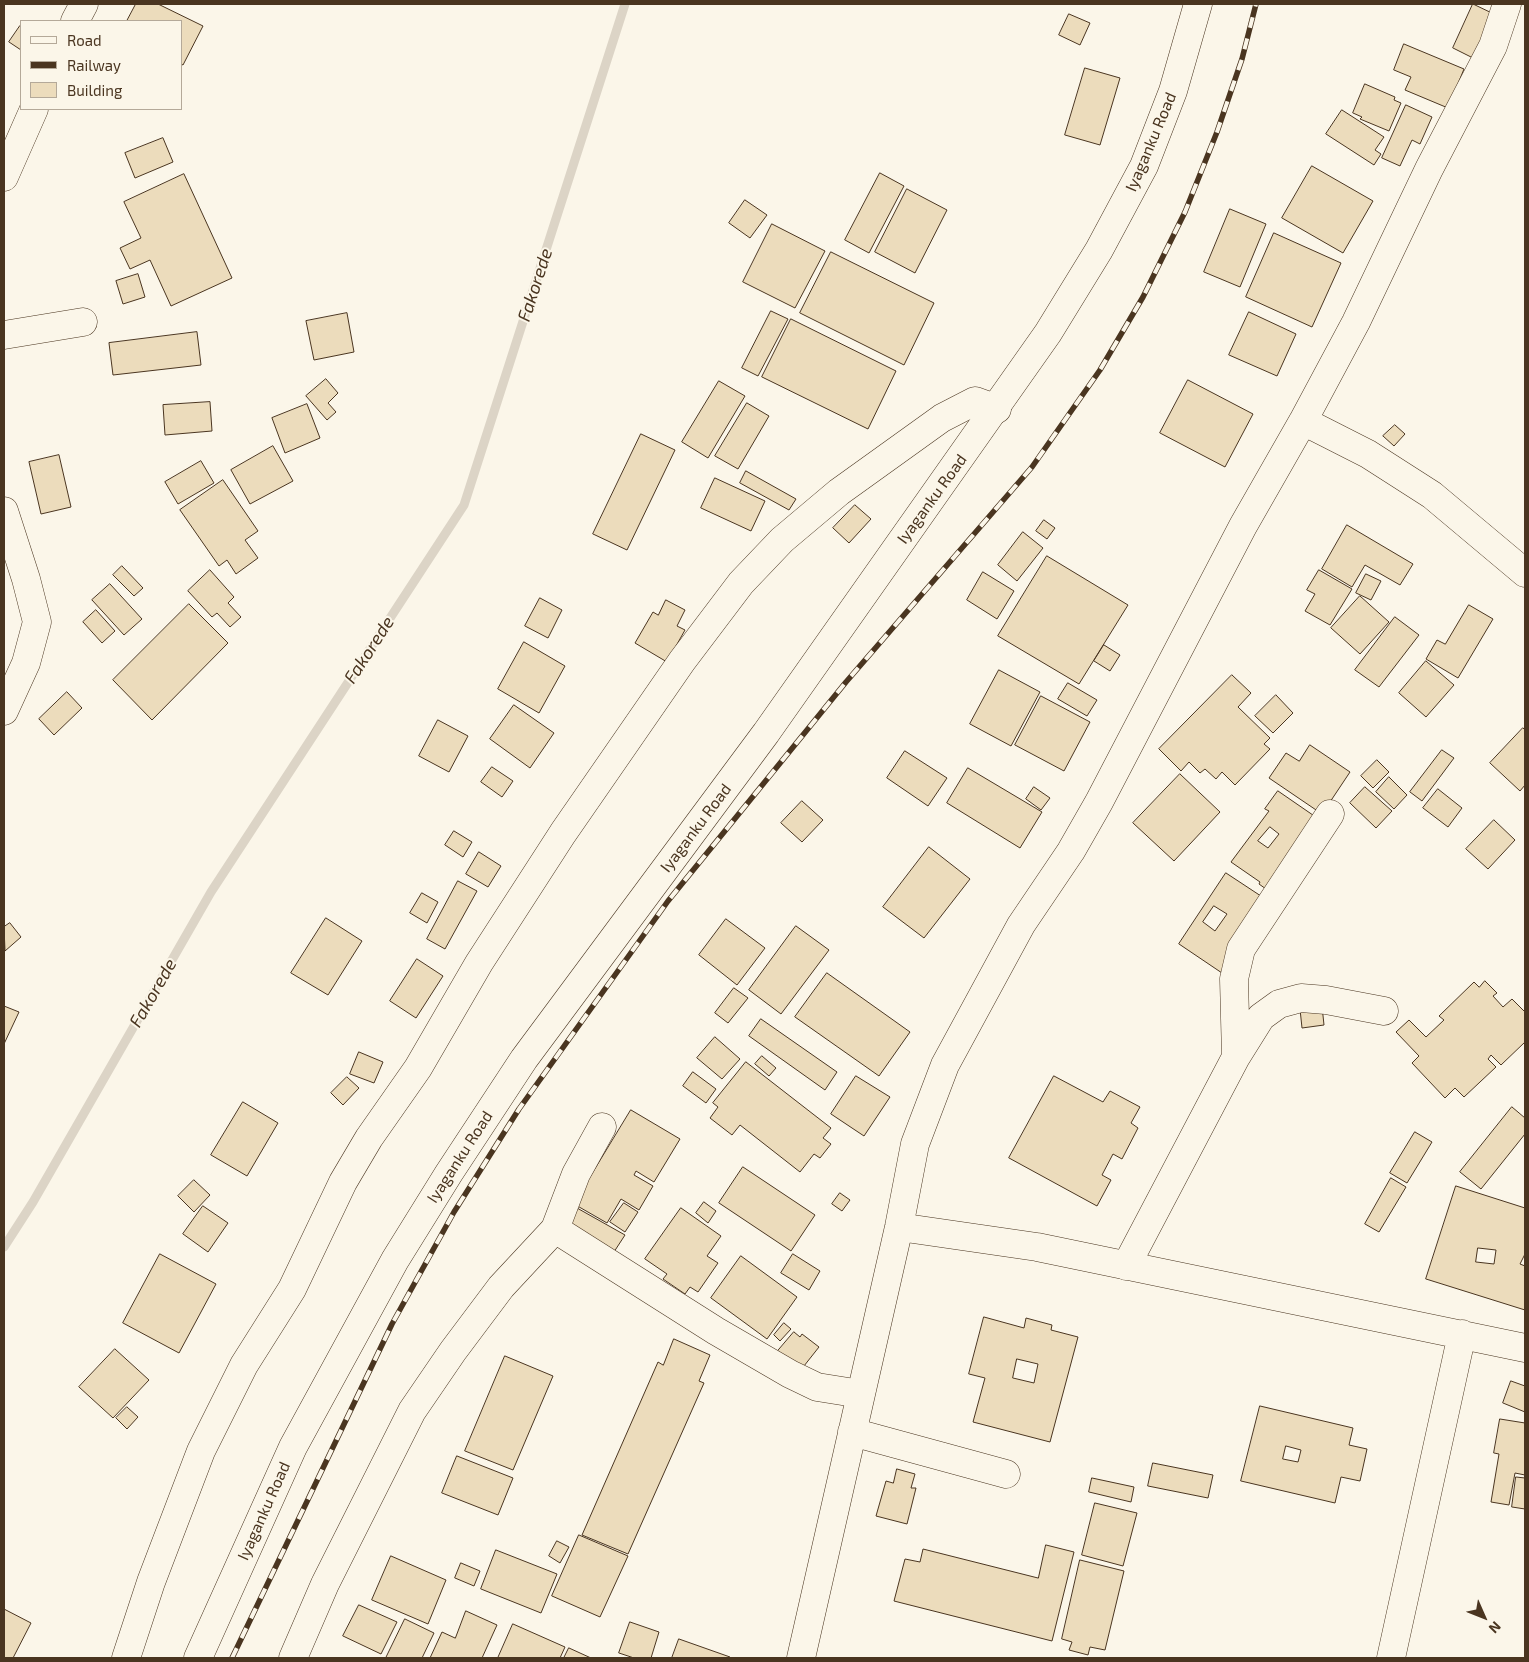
<!DOCTYPE html>
<style>
body{margin:0}
#map{position:relative;width:1529px;height:1662px;overflow:hidden;background:#fbf6e9;font-family:"Exo 2",sans-serif}
canvas{display:block}
.frame{position:absolute;inset:0;border:5px solid #4a3520;pointer-events:none}
.legend{position:absolute;left:20px;top:20px;width:162px;height:90px;box-sizing:border-box;background:#fbf6e9;border:1px solid #b4a999;margin:0;padding:6px 9px;list-style:none;font-size:15px;color:#4a3520}
.legend li{display:flex;align-items:center;gap:10px;height:25px}
.legend b{width:25px;border:1px solid #b4a999}
.north{position:absolute;left:1459px;top:1592px;width:50px;height:50px;-webkit-text-stroke:4px #fbf6e9;paint-order:stroke;rotate:134deg;font-size:14px;font-weight:700;line-height:20px;text-align:center;color:#4a3520}
.north::after{content:'';display:block;margin:auto;width:18px;height:22px;background:#4a3520;clip-path:polygon(50% 0,100% 100%,50% 72%,0 100%)}
</style>
<div id="map">
<canvas width="1529" height="1662"></canvas>
<div class="frame"></div>
<ul class="legend">
<li><b style="height:6px;background:#fbf6e9"></b>Road</li>
<li><b style="height:6px;background:#4a3520"></b>Railway</li>
<li><b style="height:14px;background:#ecdcbc"></b>Building</li>
</ul>
<div class="north">N</div>
</div>
<script>
const g = document.querySelector('canvas').getContext('2d');
g.lineJoin = 'round';
function trace(path, color, width, dash) {
  g.strokeStyle = color;
  g.lineWidth = width;
  g.lineCap = dash ? 'butt' : 'round';
  g.setLineDash(dash || []);
  g.stroke(path);
}
function fill(path, color) {
  g.fillStyle = color;
  g.fill(path, 'evenodd');
}
function label(font, color, halo, rows, align = 'center') {
  g.font = font + ' "Exo 2",sans-serif';
  g.lineWidth = 4;
  g.setLineDash([]);
  g.textBaseline = 'middle';
  g.strokeStyle = halo;
  g.fillStyle = color;
  for (const [text, x, y, turn = 0] of rows) {
    g.save();
    g.translate(x, y);
    g.rotate((+turn || 0) * Math.PI / 180);
    g.textAlign = isNaN(turn) ? turn : align;
    if (halo) g.strokeText(text, 0, 0);
    g.fillText(text, 0, 0);
    g.restore();
  }
}
trace(new Path2D(`
 M4,1247L33,1202L211,892L464,505L625,4`), '#dcd4c6', 9);
const building = new Path2D(`
 M136,4H158L203,26L183,65L181,64V21H127Z
 M1473,4L1496,15L1475,59L1453,48Z
 M1069,14L1090,23L1080,45L1059,35Z
 M20,26L21,27V50L9,42Z
 M1404,44L1464,69L1448,108L1405,90L1411,77L1394,70Z
 M1085,68L1120,78L1100,145L1065,135Z
 M1365,84L1395,97L1394,100L1401,103L1389,131L1360,119L1362,117L1353,113Z
 M1406,105L1432,117L1420,144L1412,140L1400,166L1382,158Z
 M1342,110L1384,137L1375,150L1381,154L1374,165L1326,134Z
 M163,138L173,162L135,178L125,153Z
 M1312,166L1373,201L1343,253L1282,218Z
 M880,173L904,186L869,253L845,240Z
 M184,174L232,278L171,306L150,260L130,269L120,248L141,238L124,202Z
 M907,189L947,210L915,273L875,252Z
 M745,200L767,215L750,238L729,223Z
 M1230,209L1266,224L1240,287L1204,272Z
 M772,224L825,251L795,308L743,282Z
 M1274,233L1341,263L1312,327L1246,297Z
 M831,252L934,303L904,365L800,313Z
 M138,274L145,297L123,304L116,281Z
 M771,311L788,319L758,376L742,368Z
 M1249,312L1296,334L1277,376L1229,355Z
 M347,313L354,352L314,360L306,321Z
 M791,319L896,371L868,429L762,377Z
 M197,332L201,365L113,375L109,343Z
 M326,379L338,393L328,403L336,412L327,420L306,396Z
 M1188,380L1253,414L1225,467L1160,433Z
 M719,381L745,396L708,458L682,442Z
 M210,402L212,431L165,435L163,405Z
 M747,403L769,416L738,469L715,456Z
 M307,404L320,438L285,453L272,418Z
 M1395,425L1405,434L1394,446L1383,436Z
 M641,434L675,450L627,550L593,534Z
 M273,446L293,481L250,504L231,470Z
 M59,455L71,507L41,514L29,462Z
 M201,461L214,483L178,504L165,482Z
 M746,471L796,499L789,510L740,483Z
 M715,478L765,501L751,531L701,508Z
 M223,480L258,531L245,540L258,558L236,574L227,560L219,566L180,510Z
 M855,505L871,519L849,543L833,528Z
 M1044,520L1055,528L1047,539L1036,531Z
 M1347,525L1413,564L1400,585L1365,565L1352,587L1322,569Z
 M1023,532L1043,548L1017,581L998,565Z
 M1047,556L1128,605L1079,684L998,636Z
 M122,566L143,588L134,596L113,575Z
 M210,570L234,597L228,603L241,617L230,627L217,613L212,617L188,591Z
 M1319,570L1352,589L1330,625L1305,611L1315,594L1307,590Z
 M983,572L1014,591L997,619L967,600Z
 M1366,574L1381,581L1371,600L1356,593Z
 M110,584L142,619L124,635L92,600Z
 M1360,596L1389,622L1360,654L1331,628Z
 M540,598L562,610L548,638L525,626Z
 M666,600L685,610L677,626L685,630L667,662L635,643L653,612L658,615Z
 M189,604L228,643L152,720L113,680Z
 M1469,605L1493,619L1458,678L1426,659L1437,640L1445,644Z
 M96,610L115,631L102,643L83,622Z
 M1395,617L1419,635L1379,687L1355,670Z
 M524,642L565,666L539,713L498,689Z
 M1104,645L1120,655L1110,671L1094,661Z
 M1426,661L1454,685L1426,717L1399,693Z
 M999,670L1040,692L1011,746L970,724Z
 M1232,675L1251,693L1238,707L1270,738L1264,744L1270,749L1235,785L1222,772L1216,779L1205,769L1200,773L1189,762L1181,771L1159,749Z
 M1068,683L1097,700L1087,716L1058,699Z
 M67,692L82,708L54,735L39,719Z
 M1276,695L1293,713L1273,733L1255,716Z
 M1041,696L1090,722L1064,771L1015,745Z
 M514,705L554,733L530,768L490,739Z
 M438,720L468,736L449,772L419,756Z
 M1523,728L1525,730V785L1520,791L1490,763Z
 M1310,745L1350,772L1322,814L1269,778L1286,753L1299,761Z
 M1442,750L1454,758L1422,801L1410,792Z
 M905,751L947,778L928,806L887,778Z
 M1377,760L1389,772L1373,788L1361,776Z
 M492,767L513,781L502,797L481,782Z
 M968,768L1042,812L1020,848L947,803Z
 M1180,774L1220,812L1174,861L1133,823Z
 M1389,777L1407,795L1394,809L1376,792Z
 M1034,787L1050,798L1041,810L1026,799Z
 M1365,787L1392,811L1376,828L1350,803Z
 M1438,789L1462,808L1448,827L1423,808Z
 M1278,791L1323,822L1273,894L1259,884L1260,882L1231,862L1269,811L1265,809ZM1270,827L1279,834L1268,848L1258,841Z
 M802,801L823,820L802,842L781,823Z
 M1494,820L1515,840L1488,869L1466,849Z
 M454,831L472,842L463,857L445,845Z
 M929,847L970,879L924,938L883,907Z
 M479,852L501,866L488,887L466,874Z
 M1226,873L1270,902L1222,973L1179,944ZM1214,906L1227,914L1215,931L1203,922Z
 M458,881L477,891L445,949L427,939Z
 M422,893L438,902L427,923L410,913Z
 M326,918L362,941L328,995L291,973Z
 M726,919L765,948L737,985L699,955Z
 M10,923L21,937L5,951L4,927Z
 M796,926L829,950L781,1014L749,990Z
 M417,959L443,976L416,1018L390,1001Z
 M827,973L910,1032L879,1076L795,1017Z
 M1485,981L1497,993L1493,996L1503,1007L1512,999L1525,1012V1042L1501,1065L1491,1055L1488,1059L1496,1067L1464,1097L1455,1088L1445,1098L1412,1063L1419,1056L1396,1032L1409,1020L1426,1037L1444,1020L1439,1016L1474,982L1479,987Z
 M734,988L748,998L728,1023L715,1013Z
 M4,1006L19,1012L4,1044Z
 M1322,1006L1324,1025L1302,1028L1300,1009Z
 M761,1019L837,1072L825,1090L749,1036Z
 M715,1037L740,1059L722,1079L697,1058Z
 M359,1052L383,1062L374,1083L350,1074Z
 M762,1056L776,1068L769,1076L755,1064Z
 M746,1062L831,1128L823,1138L831,1144L820,1158L814,1154L800,1172L740,1125L732,1135L710,1118L718,1107L713,1103Z
 M693,1072L716,1089L706,1103L683,1086Z
 M856,1076L890,1097L864,1136L831,1114Z
 M1054,1076L1103,1102L1110,1091L1140,1107L1131,1123L1138,1128L1122,1159L1113,1154L1102,1175L1111,1180L1097,1206L1009,1158Z
 M347,1077L359,1088L343,1105L331,1093Z
 M243,1102L278,1123L247,1176L211,1155Z
 M1512,1107L1525,1118V1134L1481,1189L1460,1172Z
 M631,1110L680,1139L654,1182L636,1171L634,1175L653,1186L639,1210L621,1199L607,1223L574,1204Z
 M1415,1132L1432,1142L1407,1183L1390,1173Z
 M743,1167L815,1215L791,1251L719,1203Z
 M1391,1178L1406,1187L1379,1232L1365,1224Z
 M194,1180L210,1195L194,1212L178,1196Z
 M1456,1186L1525,1208V1254L1520,1264L1525,1266V1310L1426,1279ZM1478,1248L1496,1250L1494,1264L1476,1262Z
 M840,1193L850,1200L842,1211L832,1204Z
 M704,1202L716,1211L708,1223L696,1213Z
 M624,1203L638,1212L625,1232L610,1222Z
 M203,1206L228,1223L208,1252L183,1234Z
 M577,1208L625,1235L612,1255L566,1226Z
 M681,1208L721,1236L707,1256L718,1263L698,1292L690,1287L685,1294L663,1279L667,1274L645,1259Z
 M160,1254L216,1284L179,1353L123,1323Z
 M793,1254L820,1271L809,1290L781,1273Z
 M741,1256L797,1297L767,1339L711,1298Z
 M984,1317L1024,1328L1026,1318L1052,1325L1051,1330L1078,1337L1050,1442L973,1422L985,1378L969,1374ZM1017,1359L1038,1364L1034,1383L1013,1378Z
 M784,1323L791,1329L780,1341L774,1335Z
 M794,1332L800,1337L802,1334L819,1347L800,1371L777,1352Z
 M674,1339L710,1355L699,1381L704,1383L628,1554L582,1535L658,1362L663,1365Z
 M115,1349L149,1380L113,1418L79,1387Z
 M505,1356L553,1376L513,1470L465,1451Z
 M1511,1381L1525,1386V1412L1503,1403Z
 M1260,1406L1353,1428L1349,1445L1367,1449L1360,1481L1341,1477L1335,1503L1241,1481ZM1286,1446L1301,1450L1298,1462L1283,1459Z
 M127,1407L138,1417L127,1429L116,1418Z
 M1500,1419L1525,1423V1475L1515,1473L1509,1505L1491,1502L1499,1454L1494,1453Z
 M457,1456L513,1478L498,1515L442,1493Z
 M1153,1463L1213,1475L1208,1498L1148,1486Z
 M897,1469L915,1474L911,1488H916L907,1524L876,1516L886,1481L893,1483Z
 M1516,1477L1525,1478V1509L1512,1507Z
 M1092,1478L1134,1487L1131,1502L1089,1492Z
 M1095,1503L1137,1513L1123,1566L1082,1555Z
 M579,1535L628,1556L600,1617L552,1596Z
 M557,1541L569,1547L560,1563L549,1556Z
 M1046,1545L1074,1552L1052,1641L894,1601L905,1559L920,1562L923,1549L1038,1578Z
 M496,1550L557,1574L541,1613L481,1589Z
 M391,1556L446,1580L428,1624L372,1600Z
 M1080,1560L1124,1571L1105,1650L1090,1647L1088,1655L1069,1650L1072,1642L1062,1639Z
 M461,1563L480,1571L474,1586L455,1578Z
 M359,1605L397,1622L381,1654L343,1636Z
 M4,1609L31,1623L13,1658H4Z
 M466,1611L497,1625L482,1658H430L442,1632L455,1638Z
 M405,1619L434,1633L422,1658H386Z
 M630,1622L659,1632L651,1658H634L619,1653Z
 M513,1624L565,1647L560,1658H498Z
 M679,1639L730,1657V1658H672Z
 M569,1648L591,1658H564Z`);
fill(building, '#ecdcbc');
trace(building, '#4a3520', 1);
const minor = new Path2D(`
 M75,21L84,4
 M4,177L34,109
 M4,335L83,322
 M1303,421L1368,454L1432,495L1525,573
 M4,511L26,579L37,622L26,663L4,711
 M1236,1057L1234,979L1241,949L1330,814
 M899,1227L1037,1247L1525,1348
 M555,1229L716,1331L790,1374L817,1387L861,1394
 M1126,1266L1236,1057L1261,1017L1279,1004L1301,998L1326,1000L1384,1011
 M852,1432L1006,1474
 M126,1658L151,1582L201,1451L244,1365L292,1289L343,1182L369,1138L418,1068L479,963L563,833L682,661L741,583L782,540L839,492L942,418L975,401L997,409
 M293,1658L325,1584L412,1411L453,1351L501,1287L555,1229L576,1174L602,1127
 M801,1658L899,1227L915,1144L945,1065L1021,925L1071,851L1099,802L1243,526L1303,421L1356,322L1429,169L1493,46L1507,4
 M1391,1658L1462,1334`);
const highway = new Path2D(`
 M198,1658L293,1447L395,1260L449,1173L524,1059L766,733L1048,333L1099,250L1144,166L1173,91L1198,4`);
trace(minor, '#4a3520', 29);
trace(highway, '#4a3520', 29);
trace(minor, '#fbf6e9', 28);
trace(highway, '#fbf6e9', 28);
const rail = new Path2D(`
 M232,1658L392,1324L454,1212L519,1109L668,901L846,682L1032,467L1100,370L1143,297L1185,212L1217,132L1242,59L1256,4`);
trace(rail, '#4a3520', 5.5);
trace(rail, '#fbf6e9', 4, [11]);
label('16px', '#4a3520', '#fbf6e9', [
 ["Iyaganku Road",1151,142,-67],
 ["Iyaganku Road",932,499,-54],
 ["Iyaganku Road",696,828,-53],
 ["Iyaganku Road",460,1157,-57],
 ["Iyaganku Road",264,1511,-66]
]);
label('italic 18px', '#4a3520', '#fbf6e9', [
 ["Fakorede",535,285,-72],
 ["Fakorede",369,650,-57],
 ["Fakorede",153,993,-60]
]);
</script>
